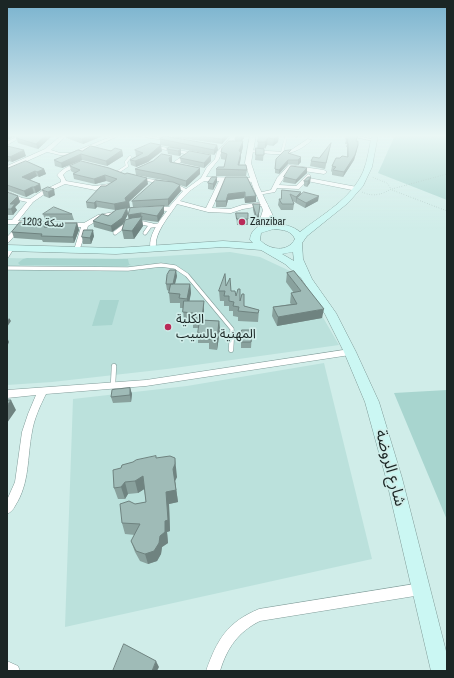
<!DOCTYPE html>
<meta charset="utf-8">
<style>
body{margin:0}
#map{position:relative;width:454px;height:678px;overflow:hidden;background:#d0ede9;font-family:"Archivo Narrow",sans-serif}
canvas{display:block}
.frame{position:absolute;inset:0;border:8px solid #1b2625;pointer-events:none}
</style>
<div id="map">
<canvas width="454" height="678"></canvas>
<div class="frame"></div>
</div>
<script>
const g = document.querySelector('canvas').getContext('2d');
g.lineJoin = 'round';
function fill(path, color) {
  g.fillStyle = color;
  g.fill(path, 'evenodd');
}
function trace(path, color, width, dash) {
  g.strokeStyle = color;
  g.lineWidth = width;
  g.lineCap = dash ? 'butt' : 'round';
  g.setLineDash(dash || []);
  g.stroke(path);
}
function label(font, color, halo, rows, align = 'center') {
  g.font = font + ' "Archivo Narrow","Noto Sans Arabic",sans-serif';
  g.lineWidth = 3.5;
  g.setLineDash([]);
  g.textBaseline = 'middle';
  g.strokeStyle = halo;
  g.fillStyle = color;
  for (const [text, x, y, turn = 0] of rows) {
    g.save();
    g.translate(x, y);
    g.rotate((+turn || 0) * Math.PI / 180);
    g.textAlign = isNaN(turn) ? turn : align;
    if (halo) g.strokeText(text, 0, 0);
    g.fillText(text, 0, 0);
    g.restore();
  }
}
fill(new Path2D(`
 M230,252L260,257L290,271L314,302L339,345L167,369L52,382L7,385V258L100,260Z
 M324,363L372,559L65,627L73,399L187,386Z`), '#bbe1dc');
fill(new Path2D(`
 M395,135H447V200L378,173Z
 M27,258L128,259L129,264H131L127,266L20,265L18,263L23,259Z
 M100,300H119L112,325L92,326Z
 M447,390V520L394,393Z`), '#a8d5cf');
const serviceFar2 = new Path2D(`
 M282,153L286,137
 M118,172L127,166L126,162L130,157`);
const serviceFar1 = new Path2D(`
 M138,222L152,225
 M115,233L128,223
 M145,233L150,226L160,225
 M7,256L12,248
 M7,268L128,269L161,265L175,267L187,275L232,329V335`);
const service = new Path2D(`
 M231,350L232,334
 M113,385L114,366`);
const minor = new Path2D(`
 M20,135H25L7,145V142Z
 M62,135H67L51,150L60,153H71L115,135H121L72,156L60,155L47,152L7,170V166L45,149Z
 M135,135H146L172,140L170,141L137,136Z
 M233,135H254L255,136L253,137L237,136L221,153L219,159L211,169L206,177L254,178L257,180L254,182L225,181L212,208L230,209L242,205L265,202L268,204L267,205L243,209L231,213L208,212L177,204C170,215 159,227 156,241C156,244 156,247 155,250H151C147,237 159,221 167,211L154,210L151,208L154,206L169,207L183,191L173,186L136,179V177L175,183L186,189L201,178L207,167L215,159L217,152ZM204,181H219L206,208L180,201L191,190Z
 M294,135H298V136L296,137Z
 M345,135H354L376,140L374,141Z
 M308,139L312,140C291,159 276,154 250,152L248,151L250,150L285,152L291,150Z
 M152,145L189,152L199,155L197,156L190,155L177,165L182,167L179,169L170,165L185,154L152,147Z
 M79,162L81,163V165L67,171L63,175L66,181L95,186L109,184L111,185V187L95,190L65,184L46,193L33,202L18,221L84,223L98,215L119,211L122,213L121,214L102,218L88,226L79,251L77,252L74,250L81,227L21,224L23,226L22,227L9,242L7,243V237L19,224H7V220H12L27,202L18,200L7,195V191L22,198L30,199L42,191L61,182V180L57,175C63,168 71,165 79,162Z
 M289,165L324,170L327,172L324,174L290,169L279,185L296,186L308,174L311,176L309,178L357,187L360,189L357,191L307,181L299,189L277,188L275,192L258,195V193L271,190L277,178Z
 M350,349L353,350L354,352L353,354L350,355L146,386L46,394C40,406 34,419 32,432C27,457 30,483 15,506C13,510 11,512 7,514V500L15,482L22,432L28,414L36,395L7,398V390L146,380Z
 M421,583L425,585L427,589L425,593L421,595L260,621C238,632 227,648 220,671H206C217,640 227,622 259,609Z
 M7,661L18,666L20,671H7Z`);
const tertiary = new Path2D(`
 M250,135H256L251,163L259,187L273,216L285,225V229H279L268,219L264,231H258L257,229L263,210L253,187L245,163Z`);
const secondary = new Path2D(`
 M372,135H378L372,167L363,186L348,203L307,236L302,243L303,259L312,279L336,313L356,352L379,402L402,478L447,655V671H431L386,478L365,402L344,352L325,314L301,278L285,264L261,250L223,247L116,254L7,251V245L116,248L223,241L253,243L250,240C251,218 288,221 300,232C323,214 351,199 363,172C368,160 369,147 372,135ZM274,229C283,230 291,230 295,239C288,253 269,250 260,240L261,233ZM293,252L294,261L282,254Z`);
trace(serviceFar2, '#819c99', 3);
trace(serviceFar1, '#819c99', 4.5);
trace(service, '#819c99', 5.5);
trace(minor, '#819c99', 1);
trace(tertiary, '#819c99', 1);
trace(secondary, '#819c99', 1);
trace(new Path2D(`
 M392,189L447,174
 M392,190L447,211
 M362,192C373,197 381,195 391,189L387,183L372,177`), '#9ab1ae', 1, [0.5, 2]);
trace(serviceFar2, '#fff', 2.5);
trace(serviceFar1, '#fff', 3.5);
trace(service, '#fff', 4.5);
fill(minor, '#fff');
fill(tertiary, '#fff');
fill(secondary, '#cbf7f3');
fill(new Path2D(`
 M7,135H17L9,139H7Z
 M18,135H53L38,149L18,143L16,138L18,137Z
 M65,135H105L83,144L66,138Z
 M172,135H230L222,144L172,137Z
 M236,135H244V138L241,141H243V147L241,154L239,165L247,170L246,176H216V169L224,167L226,160L221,159V152L235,141V136Z
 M279,135L278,142L273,146L267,145L264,149L263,161L255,160L256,148L257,149L258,142Z
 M160,139L217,145L218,150L214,155L160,145Z
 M346,139L356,141L357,150L354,160L343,177L332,175V172L331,171L332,166L340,158L347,157V147H346L347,144H345Z
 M331,143L330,148L325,169L310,166L311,161L319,158Z
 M7,146L26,156L12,162L9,161L7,163Z
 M167,149H181V155L179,156L168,154Z
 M122,150L123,156L107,166L82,160L62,168L55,166L54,160L82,151Z
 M135,150L162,151L148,162L136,167L131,165L130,160L137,156H136Z
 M290,153L301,162L298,165L288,164L279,174L275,173V169Z
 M211,155V161L204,168L181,163L180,158Z
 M172,156V162L200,168V174L186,187L177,184L181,191L168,206L133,207L132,201L168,181L136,175L135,169Z
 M70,166L148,184L129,201L130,208L115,210L97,207L95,209L87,208L86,202L106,186L112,183L106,181L95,184L74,179L73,174L74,173L71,171Z
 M307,168V173L295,184L283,182L284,177Z
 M7,169H44L46,174L39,177L37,176L30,180L40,184L41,190L36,193H34L26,197L7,190Z
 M226,177L256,196V202L245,203L244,198L228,200L226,207H216V201Z
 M308,177L310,183L307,187L304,186V181Z
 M217,182L213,190L208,189V183Z
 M42,190L55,195L49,198L44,196Z
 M282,190L301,192L300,195L318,201L305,208L296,203V202V203L293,201L294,204L293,210H281L278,205L279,199H281Z
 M7,192L18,196L20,202L15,207L17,210L13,215H7Z
 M253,204L259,218L257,225L253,210Z
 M164,206V213L158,222L142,220L143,226L134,239H124L122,230L129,219L128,215Z
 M127,208L128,214L123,224L112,232L94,227L93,221Z
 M236,213L248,219V225H237Z
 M43,214H72L74,220H45Z
 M77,223L79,230L74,243L43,242L42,240L14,238L12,232L45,225L46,227L60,228Z
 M94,236L91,244H83L82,237Z
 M287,273L322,318L277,326L272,316L273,307L291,304L290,303L291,293H294L286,282Z
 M177,276L175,284H190L191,293L189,301L204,311L203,320L219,321L220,330L217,350L209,349V343H198V333L199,328H193V322H184L183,308H180V303H170L169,293V291L167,290L166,284Z
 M226,286L236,296L244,306L259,310L258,322L238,321V317L233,316V311H229V306H224V301H220L219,291Z
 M250,333H252L251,348H241V342Z
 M130,388L132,394L131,402L113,403L111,397Z
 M156,458L177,477L175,481L178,502L169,504L170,531L167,532L168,543L162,547L161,554L157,561L148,564L140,561L135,552L131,541L135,535L125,534L122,523L135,504L146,502L144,489L138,493L128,494L125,499H118L114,488L121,468Z`), '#89a19d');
fill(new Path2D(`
 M8,135H17L9,139Z
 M46,135H53L38,149L36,144Z
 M91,135H105L83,144L82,139Z
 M226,135H230L222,144V139Z
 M242,135H244V138L241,142V136Z
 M279,135L278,142L273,146L274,139Z
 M268,138L267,145L265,149V142Z
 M243,141V147L241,154V158L238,171L239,151Z
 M161,145L162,151L148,162L136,167L135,161Z
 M217,145L218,150L214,155V150Z
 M358,145L354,160L343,177L344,172Z
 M181,149V155L179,156L178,151Z
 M24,150L26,156L12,162L10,157Z
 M122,150L123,156L107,166L106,161Z
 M81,154L82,160L62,168L61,163Z
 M211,155V161L204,168V163Z
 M7,156H8L9,161L7,163Z
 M172,156V162L170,164L169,158Z
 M301,157V162L298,165V160Z
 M288,160V164L279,174V170Z
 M200,168V174L186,187V181Z
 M307,168V173L295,184L296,180Z
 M44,169L46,174L39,177L37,172Z
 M35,171L37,176L24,183L22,177Z
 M105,175L106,181L95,184L94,179Z
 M217,177V182L213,190V184Z
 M311,177L310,183L307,187L308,181Z
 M147,178L148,184L129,202V201L130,208L115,210L114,204L125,198Z
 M40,184L41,190L36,193L34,187Z
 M180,185L181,191L168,206V199Z
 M32,187L34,193L26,197L24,191Z
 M54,189L55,195L49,198L48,192Z
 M245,192L244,198L228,200L226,207V201L228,194Z
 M301,192L300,197L297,198L296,203V197Z
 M18,196L20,202L15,207L17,210L13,215L11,209L10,204Z
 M256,196V202L245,203V197Z
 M319,196L318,201L305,208L306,203Z
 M96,201L97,207L95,209L94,203Z
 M164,206V213L158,222L157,216Z
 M127,208L128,214L123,224L112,232L111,226Z
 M259,210V218L257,225V218Z
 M141,213L143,226L134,239L132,231L129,221L128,215Z
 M77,223L79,230L74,243L73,237Z
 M93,230L94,236L91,244L90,238Z
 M176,270L177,276L173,291V285Z
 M190,284L191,293L188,309L187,299Z
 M204,301V311L202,328V318Z
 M324,309L322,318L277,326L278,317Z
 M9,318L11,321L7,327V322Z
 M219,321L220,330L217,350V340Z
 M7,337L9,342L7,347Z
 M130,388L132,394L131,402L130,395Z
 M11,400L16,410L7,423V406Z
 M175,458L177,477L175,481L178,502L169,504L170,531L167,532L168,543L162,547L161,554L157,561L148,564L145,554L160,536L165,521L166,492L173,469Z
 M143,476L146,488L138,493L135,481Z
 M125,482L128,494L125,499L121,487Z
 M156,661L159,667L157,671H152Z`), '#6f8380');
const building = new Path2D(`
 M18,135H46L36,144L16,138L21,135Z
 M71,135H91L82,139Z
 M195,135H226L222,139Z
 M236,135H242L241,136H235Z
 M259,135H278L274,139L268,138L265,142H258Z
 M348,135H358L356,141H358V145L355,155L344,172L333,170L336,167L332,166L336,158H340L342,156L348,157V143L347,142L348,139H346Z
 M164,136L217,145L214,150L160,139Z
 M229,141H243L239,151L241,152L238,165H246L247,170L216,169L218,167H224L227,154L221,152L222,148Z
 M151,143L161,145L148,156L135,161L130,160L143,153L135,150Z
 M331,143L326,163L311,161L313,157L319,158Z
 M7,146L24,150L10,157L7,156Z
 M91,146L111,151L115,148L122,150L106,161L81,154L61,163L54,160L78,150L82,151Z
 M170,147L181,149L178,151L167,149Z
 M256,148L264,149V155H256Z
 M291,150L288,153L301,157L298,160H288L279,170L275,169L276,159L284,151Z
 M190,151L211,155L204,163L180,158Z
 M162,154L172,156L169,158L170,162L200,168L186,181L166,175L135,169L153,161Z
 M26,161L44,169L37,172L35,171L22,177L40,184L34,187H32L24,191L7,185V169Z
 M81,161L109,168L125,174L127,173L147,178L125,198L126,201H129L114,204L96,201L94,203L86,202L101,186H106L117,179L105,175L94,179L73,174L80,170L70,166Z
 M291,166L307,168L296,180L284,177Z
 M212,177H217L213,184L208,183Z
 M226,177H247L256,196L245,197V192L228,194L226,201H216Z
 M308,177H311L308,181H304Z
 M156,180L173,182L180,185L168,199L132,201Z
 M48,187L54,189L48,192L42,190Z
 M282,190L301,192L296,197L290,194L294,204H282L279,199H281Z
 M7,192L18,196L10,204H15L11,209H7Z
 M304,192L319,196L306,203L297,198Z
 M253,204H260L259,212L257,218Z
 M164,206L157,216L141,213L128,215L130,208Z
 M54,207L72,214H43Z
 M127,208L122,218L111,226L93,221L102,214L108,216L116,210Z
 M236,213H248V219H237Z
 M142,217L132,231L122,230L125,220L132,218Z
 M20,222L45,225L44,227L60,228L62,223H77L73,237L41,236L42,234L12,232Z
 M84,230H93L90,238L82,237Z
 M170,270H176L173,284H166L167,275Z
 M294,271L324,309L278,317L273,307L297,304L291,293L301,291L287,273Z
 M225,274L226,286L230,278L231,291H235L236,296L238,289H240V301L242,294H244V306L259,310L258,313L238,311L239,307L233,306L234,302L229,301V296H224L225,291H219Z
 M171,284H190L187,299L179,298L180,294L169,293Z
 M184,301H204L202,318H192L193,313L183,312Z
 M200,320L219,321L217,340L208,339L209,333H198Z
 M242,330H250V333H252L251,342H241Z
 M130,388V395L111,397L112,390Z
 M7,400H11L7,406Z
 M156,456V458L170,456L175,458V464L173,469L176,490L166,492L168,520L165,521V532L160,536L159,543L154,551L145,554L136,551L131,541L140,524L122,523L120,504L129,501L135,504L146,502L143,476L135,481L125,482L121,487L114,488L113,470L121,468L122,465L133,462L136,460Z
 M124,644L156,661L152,671H113Z`);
fill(building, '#9fbbb7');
trace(building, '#6f8380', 1);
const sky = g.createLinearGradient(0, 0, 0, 230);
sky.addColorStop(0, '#79b2ce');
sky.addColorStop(0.59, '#eaf7f5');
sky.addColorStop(1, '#eaf7f500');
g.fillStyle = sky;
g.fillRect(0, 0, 454, 230);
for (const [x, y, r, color] of [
 [242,222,4,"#b92a58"],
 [168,327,4,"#b92a58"]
]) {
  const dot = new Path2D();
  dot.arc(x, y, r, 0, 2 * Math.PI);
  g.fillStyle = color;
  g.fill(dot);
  trace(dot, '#d0ede9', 1.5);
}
label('11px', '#1b2625', '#d0ede9', [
 ["Zanzibar",250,222]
], 'left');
label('11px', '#1b2625', '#d0ede9', [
 ["سكة 1203",43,223,3]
]);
label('13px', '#1b2625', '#d0ede9', [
 ["الكلية",176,320],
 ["المهنية بالسيب",176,335]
], 'left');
label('16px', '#1b2625', '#d0ede9', [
 ["شارع الروضة",390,468,75]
]);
</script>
